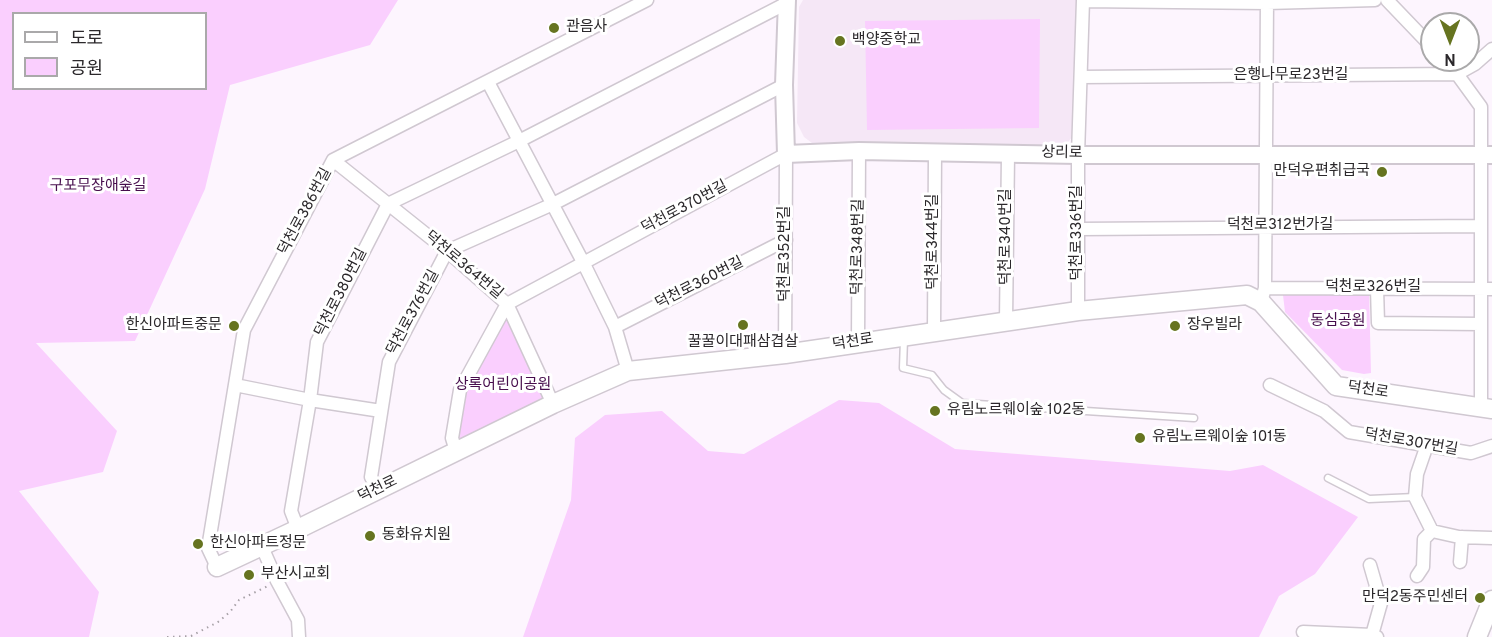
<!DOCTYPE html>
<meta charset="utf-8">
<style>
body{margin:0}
#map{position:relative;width:1492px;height:637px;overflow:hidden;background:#fdf5fe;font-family:Overpass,"Noto Sans KR",sans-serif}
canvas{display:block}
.legend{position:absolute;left:12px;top:12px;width:195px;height:78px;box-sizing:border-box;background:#fff;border:2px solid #aaa9aa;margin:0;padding:8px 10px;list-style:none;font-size:18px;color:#2b282b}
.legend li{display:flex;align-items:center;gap:12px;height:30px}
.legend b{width:30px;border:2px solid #aaa9aa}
.north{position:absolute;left:1420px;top:12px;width:60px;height:60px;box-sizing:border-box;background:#fff;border:2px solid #aaa9aa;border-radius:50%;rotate:180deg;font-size:16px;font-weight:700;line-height:24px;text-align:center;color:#2b282b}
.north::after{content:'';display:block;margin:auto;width:21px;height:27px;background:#667420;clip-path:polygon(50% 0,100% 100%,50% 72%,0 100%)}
</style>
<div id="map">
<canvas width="1492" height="637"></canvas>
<ul class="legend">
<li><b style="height:8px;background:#fff"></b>도로</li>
<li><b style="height:16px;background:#facffe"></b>공원</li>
</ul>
<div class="north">N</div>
</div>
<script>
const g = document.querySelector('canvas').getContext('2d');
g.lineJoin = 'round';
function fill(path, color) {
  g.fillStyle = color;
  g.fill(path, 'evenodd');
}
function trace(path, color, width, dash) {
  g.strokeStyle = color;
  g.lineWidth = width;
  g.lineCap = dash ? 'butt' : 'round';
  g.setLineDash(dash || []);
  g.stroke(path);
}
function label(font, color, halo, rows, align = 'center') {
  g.font = font + ' Overpass,"Noto Sans KR",sans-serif';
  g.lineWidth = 6;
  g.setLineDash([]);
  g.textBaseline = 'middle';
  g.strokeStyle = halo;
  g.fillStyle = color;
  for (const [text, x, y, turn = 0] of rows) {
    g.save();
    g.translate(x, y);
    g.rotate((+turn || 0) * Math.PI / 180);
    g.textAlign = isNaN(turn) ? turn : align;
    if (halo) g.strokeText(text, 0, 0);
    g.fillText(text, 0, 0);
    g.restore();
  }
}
fill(new Path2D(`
 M803,0H1077L1072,137L1065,146H816L804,137L797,123L799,7Z`), '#f5e7f6');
fill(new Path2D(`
 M0,0H398L370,45L230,85L205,189L135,341L36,343L117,431L103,472L19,491L99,592L89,637H0ZM14,14H206V88H14Z
 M1040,19L1039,128L867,130L865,21Z
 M1369,290L1371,373L1364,374L1342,370L1285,312L1283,295L1290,291Z
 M505,310L548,403L458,447C444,402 485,348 505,310Z
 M839,400L879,403L955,449L1230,471L1263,465L1358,517L1315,574L1279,596L1259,637H523L571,500L575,438L605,415L662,411L708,451L744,454Z`), '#facffe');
const service = new Path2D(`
 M904,339L903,368L932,375L944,390L962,403L1194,418
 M1328,478L1369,499L1415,497`);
const minor = new Path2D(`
 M1387,0L1432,47
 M1083,1L1267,3L1375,0
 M1444,60L1457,74L1481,107V407
 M1081,77L1457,74L1475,64L1492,49
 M488,82L583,262L615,327L628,371
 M333,160L447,251L507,304L553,404
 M1079,229L1481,226
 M1265,288L1492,289
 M1377,288L1378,323L1481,324
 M1261,302L1265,288L1267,0
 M1078,311V155L1083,0
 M1006,321L1008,154
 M615,327L786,240
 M934,331L935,152
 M858,343L859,151
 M235,385L310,400L381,411
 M1270,385L1324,411L1349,432L1471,453L1492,446
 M1427,445L1417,474L1415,497L1432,531L1459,537L1492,538
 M456,451L452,438L460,390L507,304L786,154L785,354
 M378,490L371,477L389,362L447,251L553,204L784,85
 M298,529L291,511L310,400L317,342L388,204L519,141L787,3
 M262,547L277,581L298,620L299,637
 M1460,562L1462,537
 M1370,565L1381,603L1372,635
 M217,567L208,548L244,330L333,160L647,0
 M1417,576L1423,567L1424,539L1432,531
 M1303,632L1372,635L1377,637`);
const tertiary = new Path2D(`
 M787,0L784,85L786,154L859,151L1078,155H1492`);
const secondary = new Path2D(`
 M217,567L298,529L553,404L628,371L785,354L1078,311L1247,295L1261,302L1336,386L1492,409
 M1477,637L1492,600`);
trace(service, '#d0c8d1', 9);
trace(minor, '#d0c8d1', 15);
trace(tertiary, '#d0c8d1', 20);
trace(secondary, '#d0c8d1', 21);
trace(new Path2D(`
 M167,637L191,636L218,622L230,612L239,600L268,586`), '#a7a1a7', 2, [1.5, 4.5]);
trace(service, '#fff', 6);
trace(minor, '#fff', 12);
trace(tertiary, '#fff', 16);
trace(secondary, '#fff', 18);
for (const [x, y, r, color] of [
 [554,28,6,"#667420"],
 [840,41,6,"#667420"],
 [1382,172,6,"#667420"],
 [743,325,6,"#667420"],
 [234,326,6,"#667420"],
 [1175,326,6,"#667420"],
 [935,411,6,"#667420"],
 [1140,438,6,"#667420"],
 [370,536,6,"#667420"],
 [198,544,6,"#667420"],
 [249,575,6,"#667420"],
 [1480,598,6,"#667420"]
]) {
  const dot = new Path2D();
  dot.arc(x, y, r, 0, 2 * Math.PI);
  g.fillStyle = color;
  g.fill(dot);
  trace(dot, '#fff', 2);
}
label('15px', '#2b282b', '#fff', [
 ["관음사",566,28],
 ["백양중학교",852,41],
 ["만덕우편취급국",1370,172,"right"],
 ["한신아파트중문",222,326,"right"],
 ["장우빌라",1187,326],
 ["꿀꿀이대패삼겹살",743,343,"center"],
 ["유림노르웨이숲 102동",947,411],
 ["유림노르웨이숲 101동",1152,438],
 ["동화유치원",382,536],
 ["한신아파트정문",210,544],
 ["부산시교회",261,575],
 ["만덕2동주민센터",1468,598,"right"]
], 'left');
label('15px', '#2b282b', '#fff', [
 ["은행나무로23번길",1291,76],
 ["상리로",1062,154,1],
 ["덕천로370번길",685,208,-28],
 ["덕천로386번길",306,212,-62],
 ["덕천로312번가길",1280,226],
 ["덕천로336번길",1078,233,-90],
 ["덕천로340번길",1007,237,-90],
 ["덕천로344번길",934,242,-90],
 ["덕천로348번길",859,247,-89],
 ["덕천로352번길",786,254,-90],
 ["덕천로364번길",463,266,40],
 ["덕천로360번길",700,284,-27],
 ["덕천로326번길",1373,288],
 ["덕천로380번길",342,293,-63],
 ["덕천로376번길",414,313,-62],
 ["덕천로",853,343,-9],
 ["덕천로",1368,391,9],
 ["덕천로307번길",1411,443,10],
 ["덕천로",378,490,-26]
]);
label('15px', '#470e4d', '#fff', [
 ["구포무장애숲길",98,187],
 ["동심공원",1338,322],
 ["상록어린이공원",503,386]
]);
</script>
